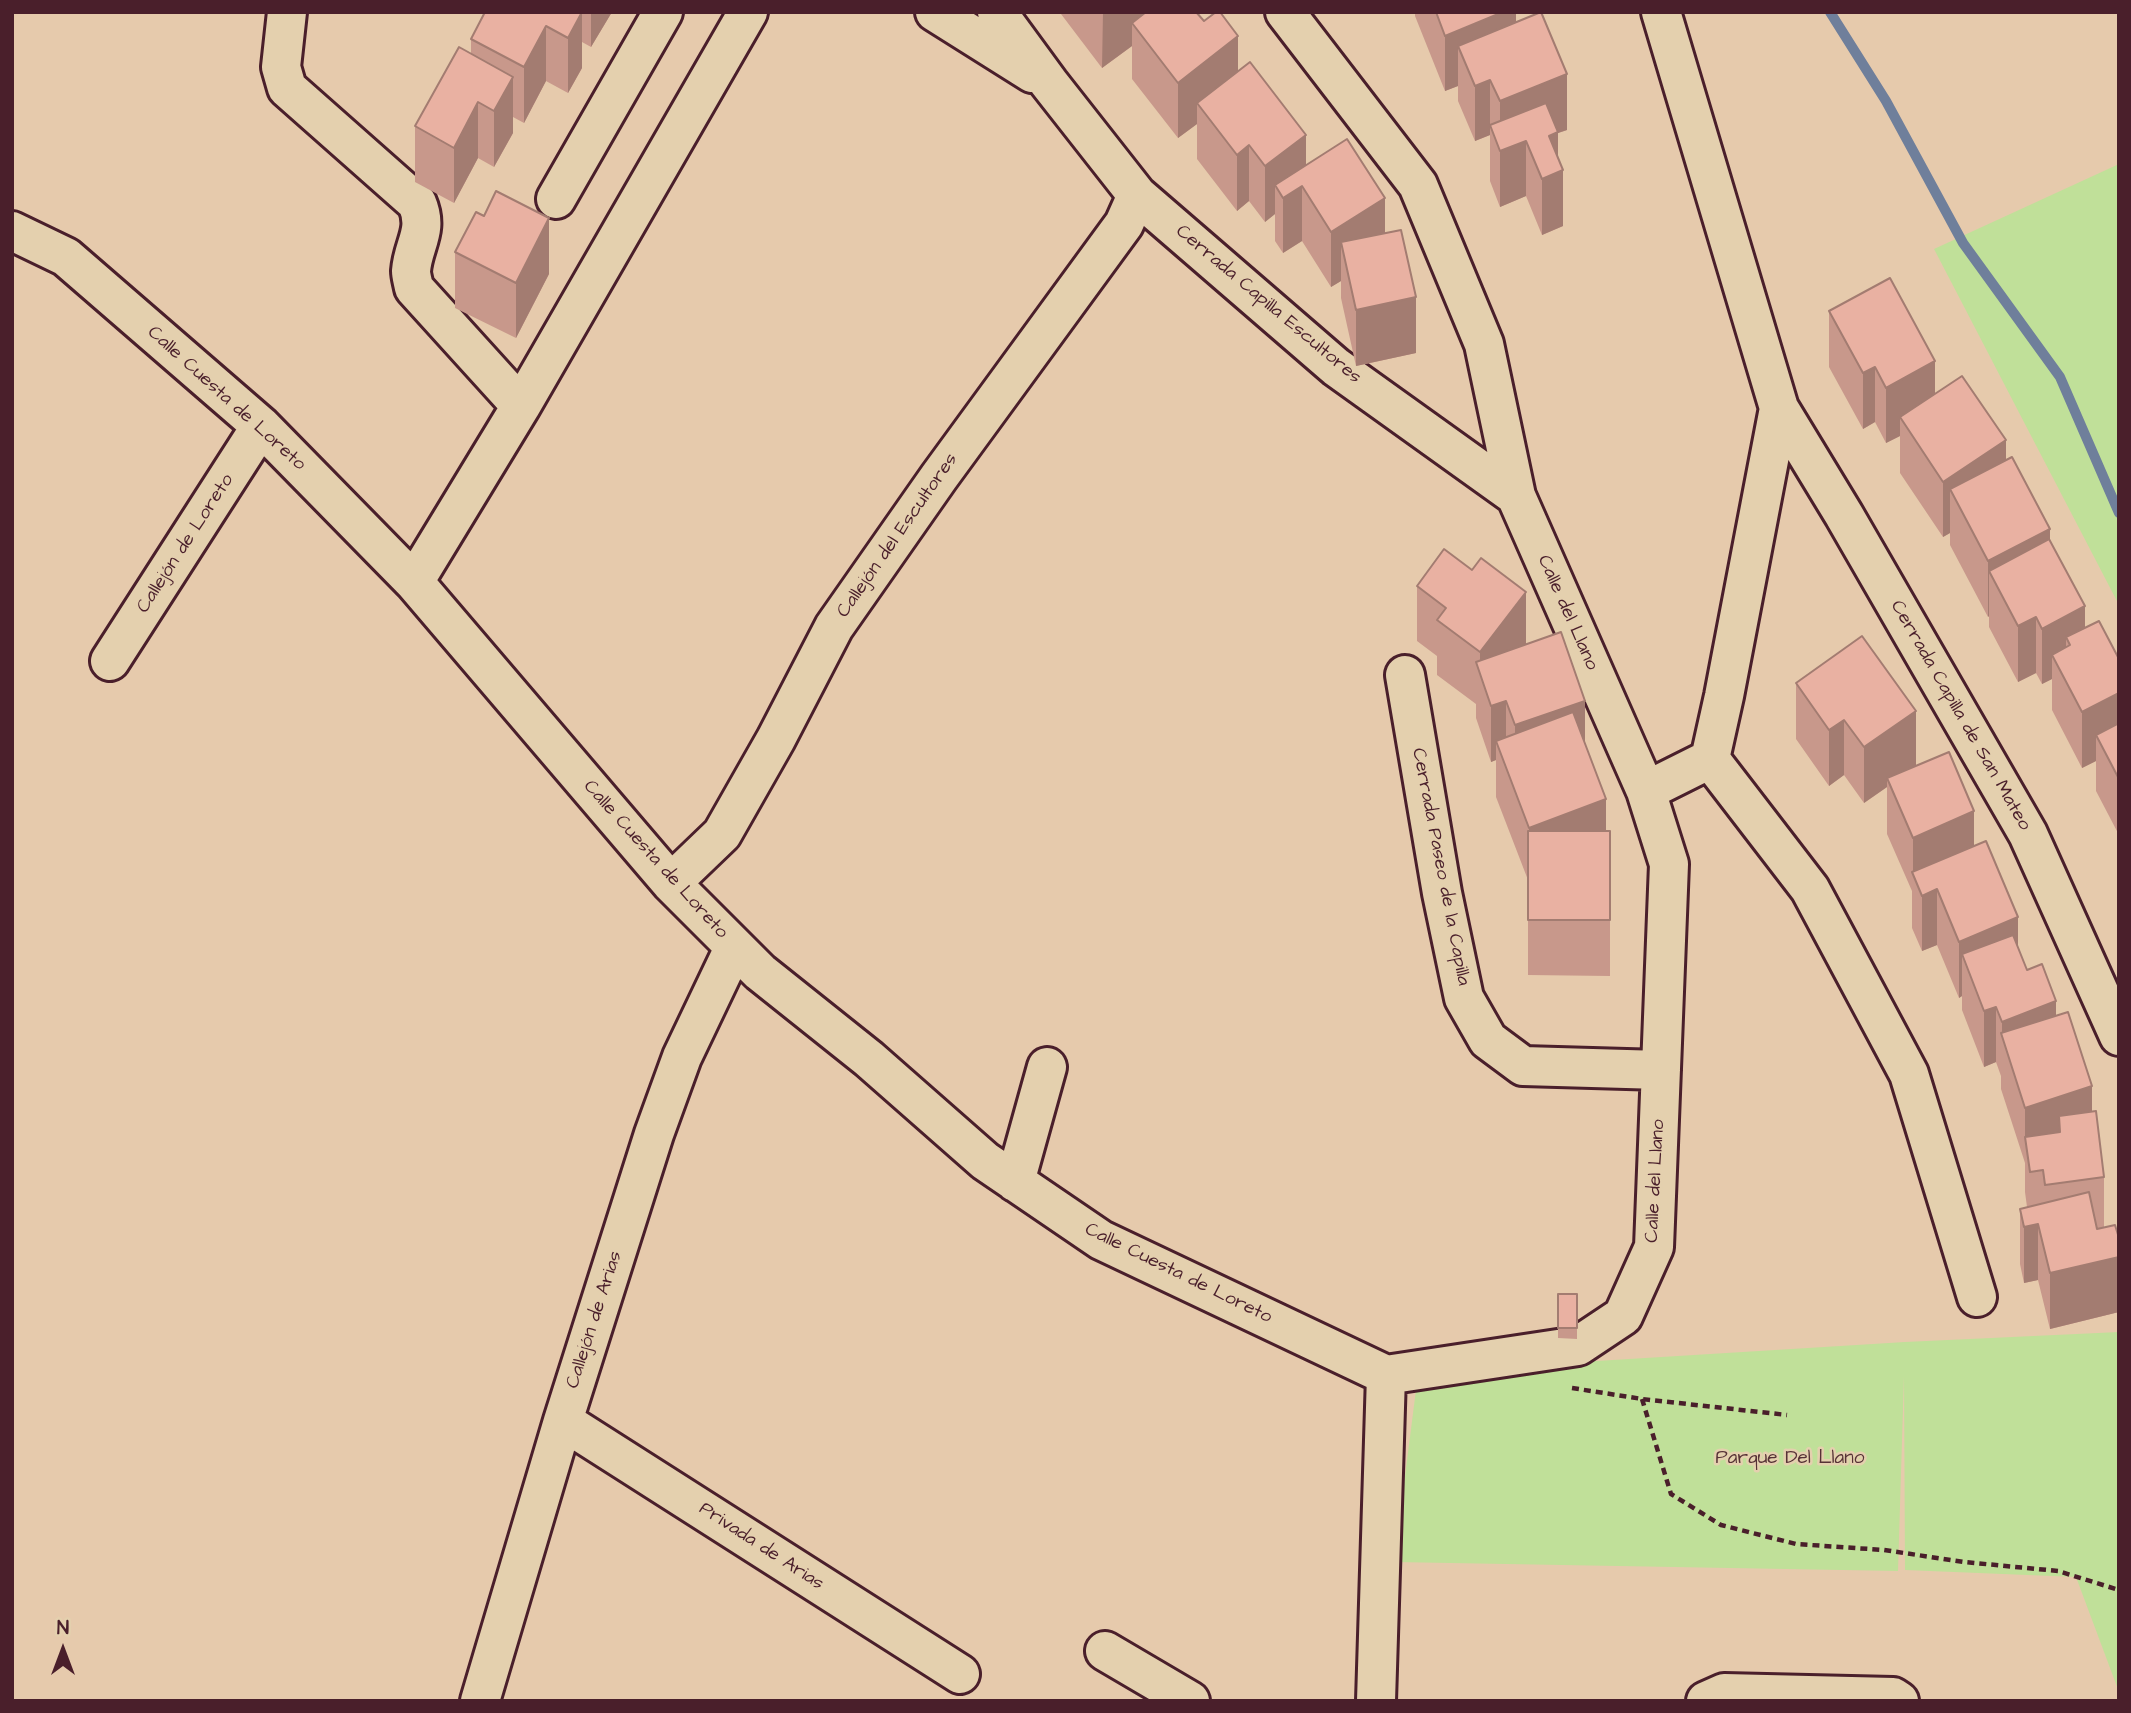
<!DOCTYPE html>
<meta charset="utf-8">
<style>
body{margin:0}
#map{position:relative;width:2131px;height:1713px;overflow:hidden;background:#e6caac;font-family:"Architects Daughter",sans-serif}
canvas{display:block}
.frame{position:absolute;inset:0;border:14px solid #4a1f2b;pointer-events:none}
.north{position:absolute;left:28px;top:1615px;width:70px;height:70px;-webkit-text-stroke:5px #e4d0ae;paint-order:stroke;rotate:0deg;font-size:19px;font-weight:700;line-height:28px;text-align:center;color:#4a1f2b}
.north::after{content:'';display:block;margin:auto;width:24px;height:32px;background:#4a1f2b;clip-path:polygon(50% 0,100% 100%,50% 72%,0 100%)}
</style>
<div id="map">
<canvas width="2131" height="1713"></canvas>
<div class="frame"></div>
<div class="north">N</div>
</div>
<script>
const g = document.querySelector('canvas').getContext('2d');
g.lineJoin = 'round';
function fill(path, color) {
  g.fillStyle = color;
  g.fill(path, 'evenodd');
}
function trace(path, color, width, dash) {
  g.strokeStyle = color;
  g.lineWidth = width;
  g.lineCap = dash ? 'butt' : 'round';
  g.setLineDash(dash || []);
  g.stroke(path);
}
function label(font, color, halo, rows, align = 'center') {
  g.font = font + ' "Architects Daughter",sans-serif';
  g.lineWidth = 5;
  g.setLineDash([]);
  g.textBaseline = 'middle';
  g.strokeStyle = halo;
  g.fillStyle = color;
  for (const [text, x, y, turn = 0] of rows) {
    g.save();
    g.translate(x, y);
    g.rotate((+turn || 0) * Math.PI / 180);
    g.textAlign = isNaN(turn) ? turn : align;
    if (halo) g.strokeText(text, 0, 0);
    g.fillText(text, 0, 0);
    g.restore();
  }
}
fill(new Path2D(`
 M2119,164V605L1934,249Z
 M2119,1332V1692L2076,1577L1905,1570L1904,1376L1898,1571L1394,1562L1417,1382L1564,1363L1905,1342Z`), '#c0e099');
trace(new Path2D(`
 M1830,12L1886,101L1963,243L2060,377L2119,513`), '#6f7f9b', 10);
const minor = new Path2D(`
 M287,12L281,67L287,88L417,203C429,231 413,244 411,271C411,276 413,282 414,288L521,406
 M935,12L1032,73
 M997,12L1049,83L1137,195L1336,367L1516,496
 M1285,12L1418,185L1484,344L1516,496L1646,791L1669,864L1654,1247L1623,1316L1578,1346L1386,1375
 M556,199L663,12
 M12,231L66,257L261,426L414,582L671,883L760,972L869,1059L985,1161L1101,1240L1386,1375
 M1779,408L1844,515L2028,834L2119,1036
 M414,582L521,406L748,12
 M110,661L261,426
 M1405,675L1442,893L1464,998L1488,1040L1523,1066L1661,1070
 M1710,759L1810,889L1909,1074L1977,1297
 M1646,791L1710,759L1724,696L1779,408L1661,12
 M671,883L722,834L776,739L834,627L939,477L1124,224L1137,195
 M1015,1182L1047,1067
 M563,1421L960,1674
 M1105,1651L1190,1701
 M480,1701L563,1421L654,1134L682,1057L734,948
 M1376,1701L1386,1375
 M1706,1701L1724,1693L1893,1697L1899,1701`);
trace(minor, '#4a1f2b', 44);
trace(new Path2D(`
 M1572,1388L1642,1399L1787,1415
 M1642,1399L1671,1494L1721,1525L1796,1544L1884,1550L1964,1562L2058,1571L2119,1590`), '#4a1f2b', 4.5, [7, 5]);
trace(minor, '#e4d0ae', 38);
fill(new Path2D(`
 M485,12H612L591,47L582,42V68L568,93L546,81L524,123L513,117V133L494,167L478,158L454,203L415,182V126L471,54V39Z
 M1061,12H1196L1306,166L1385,233L1416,353L1356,366L1341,298V281L1331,287L1302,241L1283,253L1275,241V214L1265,222L1249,201L1237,211L1197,159V124L1178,138L1132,79V46L1102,68L1061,14Z
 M1415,12H1516V22L1567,130L1558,133V157L1563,226L1542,235L1526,196L1500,207L1490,181V135L1475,141L1458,101V86L1445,91L1415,16Z
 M455,252L549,274L516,338L455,308Z
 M1829,311L1935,394L2006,460L2050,541L2085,628L2119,659V835L2096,791V761L2082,768L2052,710V679L2042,684L2036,673L2018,682L1989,627V616L1988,617L1950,545V533L1943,537L1900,473V436L1886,443L1875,422L1863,429L1829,367Z
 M1472,570L1526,645L1585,744L1606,831H1610V976L1528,975V880L1496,797V760L1491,762L1476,718V704L1437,675V656L1417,641V586Z
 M1796,683L1916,766L1974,846L2027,970L2056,1016L2092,1111L2104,1177V1227L2119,1238V1312L2050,1329L2038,1280L2024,1283L2020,1264V1209L2027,1207L2025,1192V1163L2001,1089V1076L1996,1062L1984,1067L1962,1010V996L1959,998L1937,945L1922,951L1912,928V891L1887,834V787L1864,803L1844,775L1829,786L1796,739Z
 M1577,1294V1339L1558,1338V1328Z`), '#c8988b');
fill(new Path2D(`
 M582,12V68L568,93V38Z
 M591,12H612L591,47Z
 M1103,12H1155L1132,23V46L1102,68Z
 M1503,12H1516V63L1458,46V86L1445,91V36Z
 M546,26V81L524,123V67Z
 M1238,36V92L1197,103V124L1178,138V83Z
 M1567,74V130L1558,133V173L1563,170V226L1542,235V179L1526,141V196L1500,207V101Z
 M513,77V133L494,167V111Z
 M1490,80V135L1475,141V86Z
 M478,102V158L454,203V148Z
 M1306,135V190L1302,186V241L1283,253V198L1275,185V214L1265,222V166Z
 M1249,145V201L1237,211V155Z
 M1385,198V253L1341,242V281L1331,287V232Z
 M549,218V274L516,338V283Z
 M1416,297V353L1356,366V310Z
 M1935,361V417H1900V436L1886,443V388Z
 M1875,367V422L1863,429V373Z
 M2006,440V495L1950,489V533L1943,537V482Z
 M2050,529V585L1989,571V616L1988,617V561Z
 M1526,592V647L1480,674V652Z
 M2085,606V662L2070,645L2066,637V672L2052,655V679L2042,684V629Z
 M2036,617V673L2018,682V626Z
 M2119,693V749L2096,735V761L2082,768V712Z
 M1506,701V757L1496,741V760L1491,762V706Z
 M1585,701V757L1515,781V725Z
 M1916,711V767L1887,778V787L1864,803V747Z
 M1844,720V775L1829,786V730Z
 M1606,799V855L1529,883V828Z
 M1974,811V867L1913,875V838Z
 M1937,889V945L1922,951V896Z
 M2018,917V973L1962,954V996L1959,998V942Z
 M2056,1001V1057L2002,1035V1022Z
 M1996,1007V1062L1984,1067V1011Z
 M2092,1086V1142L2060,1132L2059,1116V1152L2025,1137V1163V1108Z
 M2038,1224V1280L2024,1283V1227Z
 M2119,1257V1312L2050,1329V1273Z`), '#a37c71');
const building = new Path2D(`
 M485,12H582L568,38L546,26L524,67L471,39Z
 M1146,12H1196L1204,21L1216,12H1220L1238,36L1178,83L1132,23Z
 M1436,12H1503L1445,36Z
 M1541,12L1567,74L1500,101L1490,80L1475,86L1458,46Z
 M459,47L513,77L494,111L478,102L454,148L415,126Z
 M1250,62L1306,135L1265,166L1249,145L1237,155L1197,103Z
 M1546,103L1558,132L1549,136L1563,170L1542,179L1526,141L1500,151L1490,125Z
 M1347,139L1385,198L1331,232L1302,186L1283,198L1275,185Z
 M496,191L549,218L516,283L455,252L476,212L484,216Z
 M1401,230L1416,297L1356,310L1341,242Z
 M1890,278L1935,361L1886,388L1875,367L1863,373L1829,311Z
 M1962,376L2006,440L1943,482L1900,417Z
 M2012,457L2050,529L1988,561L1950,489Z
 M2049,539L2085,606L2042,629L2036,617L2018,626L1989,571Z
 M1444,549L1472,570L1481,558L1526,592L1480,652L1437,620L1446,608L1417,586Z
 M2099,621L2119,659V693L2082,712L2052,655L2070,645L2066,637Z
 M1561,632L1585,701L1515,725L1506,701L1491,706L1476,662Z
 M1862,636L1916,711L1864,747L1844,720L1829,730L1796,683Z
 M1573,712L1606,799L1529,828L1496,741Z
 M2119,723V779L2096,735Z
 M1949,752L1974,811L1913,838L1887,778Z
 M1528,831H1610V920H1528Z
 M1986,841L2018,917L1959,942L1937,889L1922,896L1912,872Z
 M2013,935L2027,970L2042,964L2056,1001L2002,1022L1996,1007L1984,1011L1962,954Z
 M2068,1012L2092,1086L2025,1108L2001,1033Z
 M2096,1111L2104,1177L2045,1185L2043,1170L2030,1172L2025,1137L2060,1132L2059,1116Z
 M2089,1192L2097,1229L2115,1225L2119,1238V1257L2050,1273L2038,1224L2024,1227L2020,1209Z
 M1558,1294H1577V1328H1558Z`);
fill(building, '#e9b1a2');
trace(building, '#a37c71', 2);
label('19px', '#4a1f2b', '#e4d0ae', [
 ["Cerrada Capilla Escultores",1268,305,40],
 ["Calle Cuesta de Loreto",226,399,42],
 ["Callejón del Escultores",898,536,-55],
 ["Callejón de Loreto",186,544,-57],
 ["Calle del Llano",1567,613,66],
 ["Cerrada Capilla de San Mateo",1960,716,60],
 ["Calle Cuesta de Loreto",655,860,48],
 ["Cerrada Paseo de la Capilla",1440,867,79],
 ["Calle del Llano",1656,1181,-87],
 ["Calle Cuesta de Loreto",1178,1274,26],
 ["Callejón de Arias",595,1320,-72],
 ["Privada de Arias",761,1547,33]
]);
label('19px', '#563236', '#e4d0ae', [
 ["Parque Del Llano",1790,1459]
]);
</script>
